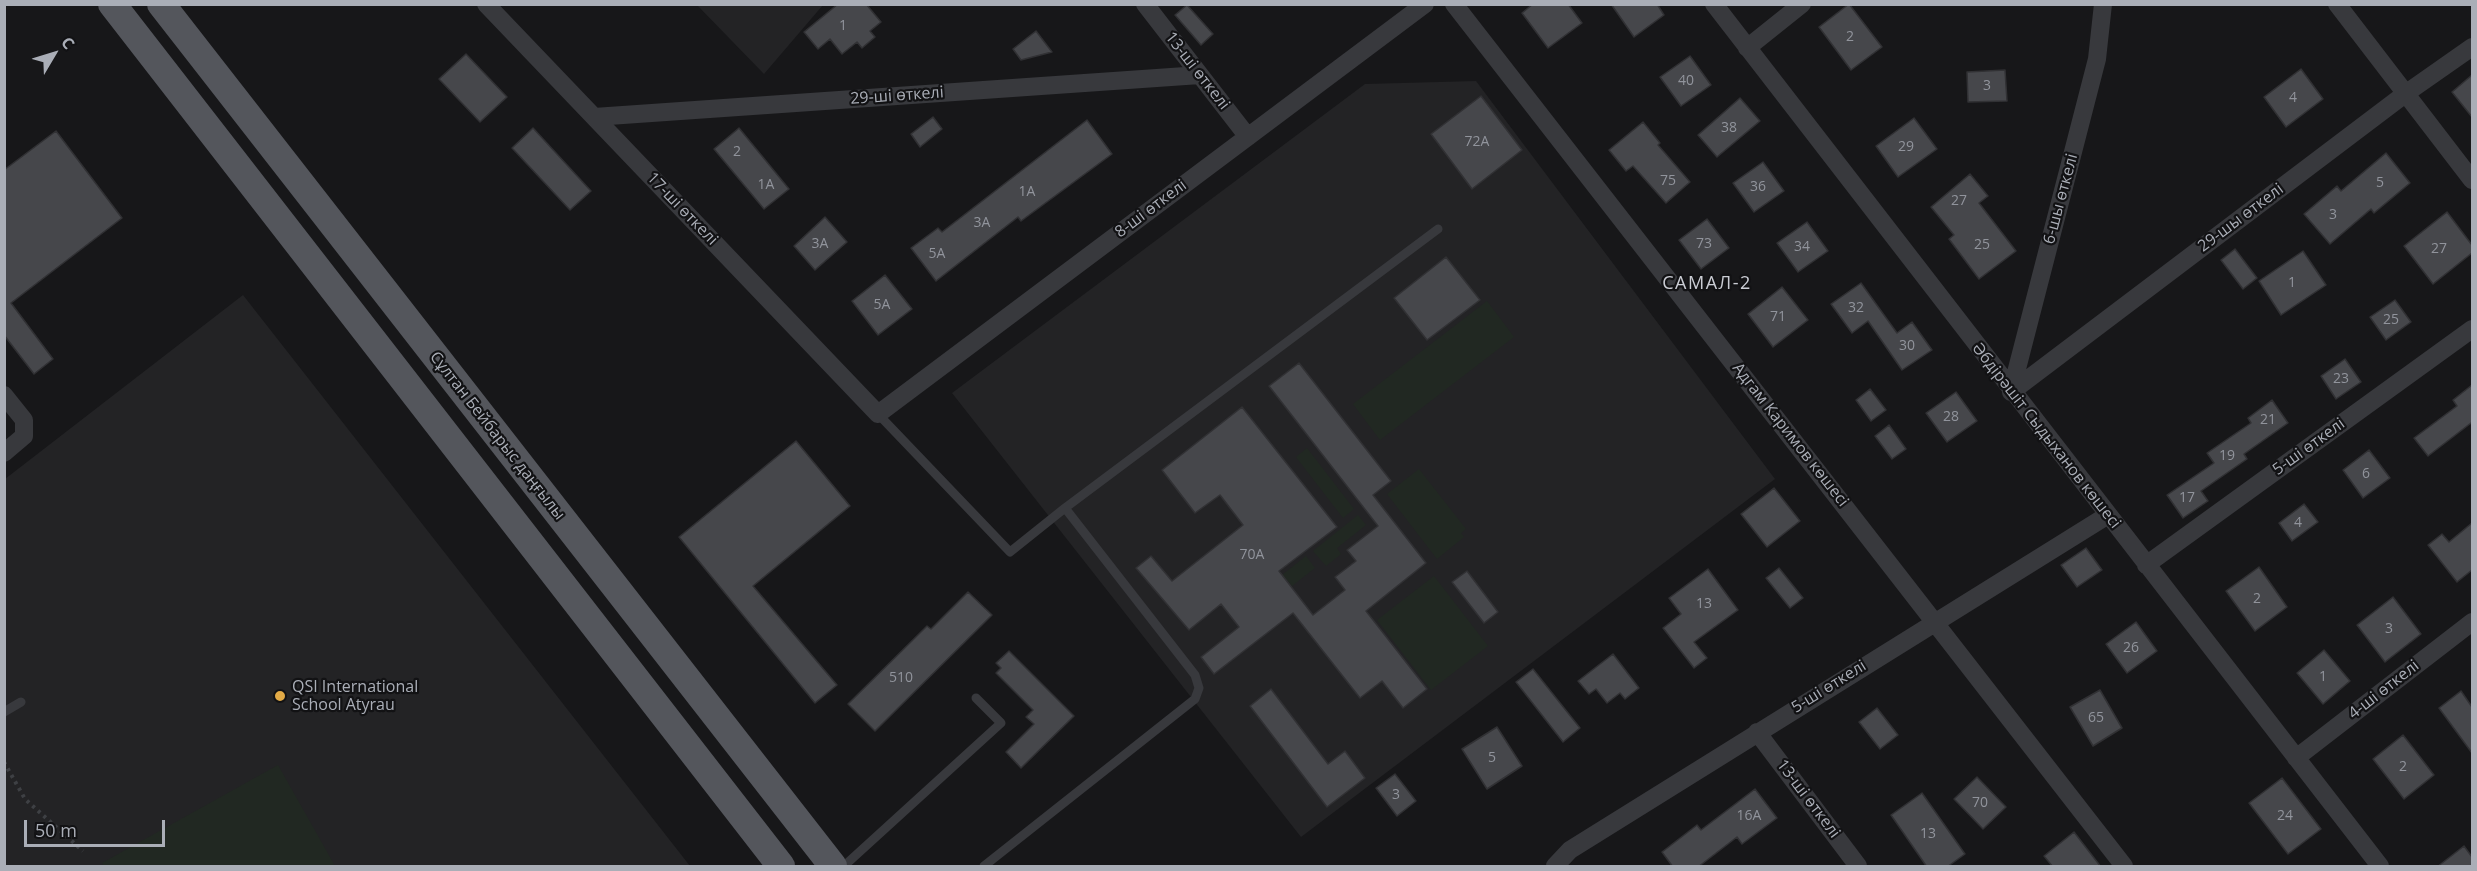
<!DOCTYPE html>
<meta charset="utf-8">
<style>
body{margin:0}
#map{position:relative;width:2477px;height:871px;overflow:hidden;background:#171719;font-family:"Open Sans",sans-serif}
canvas{display:block}
.frame{position:absolute;inset:0;border:6px solid #aaaeb7;pointer-events:none}
.north{position:absolute;left:24px;top:24px;width:60px;height:60px;-webkit-text-stroke:4px #121214;paint-order:stroke;rotate:52deg;font-size:16px;font-weight:700;line-height:24px;text-align:center;color:#aaaeb7}
.north::after{content:'';display:block;margin:auto;width:21px;height:27px;background:#aaaeb7;clip-path:polygon(50% 0,100% 100%,50% 72%,0 100%)}
.scale{position:absolute;left:24px;top:820px;width:141px;height:27px;box-sizing:border-box;border:3px solid #aaaeb7;border-top:0;padding-left:8px;font-size:18px;line-height:21px;white-space:nowrap;color:#aaaeb7;-webkit-text-stroke:4px #121214;paint-order:stroke}
</style>
<div id="map">
<canvas width="2477" height="871"></canvas>
<div class="frame"></div>
<div class="north">С</div>
<div class="scale">50 m</div>
</div>
<script>
const g = document.querySelector('canvas').getContext('2d');
g.lineJoin = 'round';
function fill(path, color) {
  g.fillStyle = color;
  g.fill(path, 'evenodd');
}
function trace(path, color, width, dash) {
  g.strokeStyle = color;
  g.lineWidth = width;
  g.lineCap = dash ? 'butt' : 'round';
  g.setLineDash(dash || []);
  g.stroke(path);
}
function label(font, color, halo, rows, align = 'center') {
  g.font = font + ' "Open Sans",sans-serif';
  g.lineWidth = 4.5;
  g.setLineDash([]);
  g.textBaseline = 'middle';
  g.strokeStyle = halo;
  g.fillStyle = color;
  for (const [text, x, y, turn = 0] of rows) {
    g.save();
    g.translate(x, y);
    g.rotate((+turn || 0) * Math.PI / 180);
    g.textAlign = isNaN(turn) ? turn : align;
    if (halo) g.strokeText(text, 0, 0);
    g.fillText(text, 0, 0);
    g.restore();
  }
}
fill(new Path2D(`
 M697,5H823L764,74Z
 M1476,81L1775,479L1301,837L952,393L1365,84Z
 M243,295L690,866H5V479Z`), '#232325');
fill(new Path2D(`
 M1487,301L1514,337L1380,440L1353,404Z
 M1307,448L1354,509L1343,518L1296,457Z
 M1419,469L1466,529L1461,533L1464,537L1437,559L1387,494Z
 M1358,515L1366,525L1337,548L1341,554L1326,566L1313,551Z
 M1306,556L1315,568L1292,586L1282,575Z
 M1434,576L1488,646L1431,690L1377,620Z
 M278,765L335,866H104L102,863Z`), '#212822');
const building = new Path2D(`
 M838,4H866L881,22L870,31L875,37L862,48L857,42L842,54L830,39L818,49L804,32Z
 M1533,4H1568L1582,23L1548,48L1522,13Z
 M1611,4H1657L1664,15L1634,37Z
 M1849,4L1882,47L1851,70L1819,27Z
 M1187,5L1213,34L1201,45L1175,15Z
 M1036,31L1052,52L1021,60L1013,49Z
 M466,54L507,97L480,122L439,79Z
 M1690,56L1711,85L1681,106L1660,77Z
 M2301,69L2323,99L2286,127L2264,97Z
 M2005,70L2007,101L1968,102L1967,72Z
 M2472,75V117L2452,92Z
 M1481,96L1522,150L1472,189L1431,134Z
 M1740,98L1760,121L1717,157L1698,135Z
 M933,117L942,129L920,147L911,134Z
 M1914,118L1937,149L1898,177L1876,146Z
 M1087,120L1112,154L1021,221L1018,217L936,281L911,248L938,228L942,232Z
 M1643,122L1660,143L1658,145L1690,182L1666,203L1633,166L1626,171L1609,150Z
 M533,128L591,191L570,210L512,148Z
 M739,128L789,189L764,209L714,149Z
 M56,131L122,218L11,303L53,359L34,374L4,335V170Z
 M2386,153L2410,183L2374,213L2371,209L2330,244L2304,214L2337,186L2341,191Z
 M1763,162L1784,191L1754,212L1733,183Z
 M1970,174L1988,196L1979,203L2016,251L1979,279L1949,239L1954,235L1931,207Z
 M2447,212L2472,245V253L2433,284L2404,246Z
 M825,217L847,242L815,270L794,246Z
 M1707,219L1729,248L1701,269L1679,240Z
 M1807,222L1828,251L1798,272L1777,243Z
 M2235,249L2257,278L2243,289L2221,260Z
 M2303,251L2326,285L2281,315L2259,281Z
 M1446,257L1480,300L1427,340L1394,298Z
 M885,275L912,309L878,335L852,301Z
 M1861,283L1897,333L1912,322L1932,350L1902,370L1868,321L1852,333L1831,304Z
 M1782,287L1808,320L1773,347L1748,314Z
 M2395,300L2411,322L2386,340L2370,317Z
 M2345,359L2361,382L2336,399L2321,376Z
 M1299,363L1391,481L1373,495L1426,563L1366,611L1427,689L1403,708L1382,681L1360,698L1293,613L1214,674L1201,657L1239,627L1221,604L1189,630L1136,568L1151,556L1172,581L1243,525L1220,495L1195,513L1162,470L1242,407L1337,527L1279,571L1313,615L1345,590L1335,577L1356,561L1347,550L1378,526L1269,386Z
 M2472,385V425L2471,423L2428,456L2414,438L2457,406L2453,400Z
 M1870,389L1886,410L1871,421L1856,400Z
 M1956,392L1977,421L1947,442L1926,413Z
 M2272,400L2288,423L2244,454L2247,459L2201,491L2208,501L2183,518L2167,495L2214,463L2207,453L2251,423L2248,418Z
 M1889,425L1906,449L1892,459L1875,436Z
 M796,441L850,506L753,586L837,685L815,703L679,537Z
 M2369,450L2390,478L2363,498L2343,470Z
 M1774,488L1800,521L1767,547L1741,514Z
 M2304,504L2318,522L2292,541L2279,523Z
 M2472,523V570L2457,582L2428,545L2442,534L2449,542Z
 M2086,548L2102,570L2077,587L2061,565Z
 M2259,567L2287,607L2255,631L2226,591Z
 M1779,568L1803,598L1790,608L1766,578Z
 M1708,569L1738,610L1694,642L1707,658L1694,668L1663,628L1681,614L1669,598Z
 M1467,571L1498,612L1484,623L1452,582Z
 M968,592L992,615L875,731L848,704L927,626L931,629Z
 M2393,597L2421,634L2385,662L2357,625Z
 M2136,622L2157,651L2127,673L2106,644Z
 M2324,650L2350,681L2323,704L2297,673Z
 M1009,651L1074,716L1021,768L1006,752L1034,724L1026,717L1033,710L996,673L1001,668L996,663Z
 M1613,654L1639,688L1625,699L1620,693L1607,703L1596,689L1589,694L1578,681Z
 M1533,669L1580,728L1563,742L1516,682Z
 M1271,689L1328,764L1345,751L1365,778L1327,807L1250,706Z
 M2100,690L2122,728L2093,746L2070,707Z
 M2461,691L2472,707V753L2439,708Z
 M1877,708L1898,735L1880,749L1859,722Z
 M1497,727L1522,766L1487,789L1462,749Z
 M2403,735L2434,775L2404,799L2373,759Z
 M1395,774L1416,801L1397,816L1376,788Z
 M1977,777L2006,807L1983,829L1954,799Z
 M2282,778L2321,829L2288,854L2249,803Z
 M1755,789L1777,818L1742,844L1737,837L1698,867H1673L1662,852L1697,825L1701,830Z
 M1922,793L1965,854L1947,867H1927L1891,815Z
 M2074,832L2101,867H2053L2044,856Z
 M2464,846L2472,857V867H2437Z`);
fill(building, '#46474b');
trace(building, '#313134', 1.5);
trace(new Path2D(`
 M4,762L25,799L83,851`), '#3e4044', 4, [3, 4.5]);
trace(new Path2D(`
 M878,414L1010,552L1065,508L1195,675L1199,688L1195,699L984,866
 M1065,508L1438,229
 M4,712L21,702
 M844,866L1001,723L976,698`), '#38393d', 9);
trace(new Path2D(`
 M486,4L878,414L1425,4
 M1145,4L1248,137
 M1454,4L2124,866
 M1714,4L2380,866
 M2337,4L2472,180
 M1747,48L1802,4
 M594,117L1200,75
 M2011,392L2405,94L2472,47
 M2011,392L2097,59L2103,4
 M4,395L24,420V436L4,453
 M2146,565L2472,329
 M1757,732L1858,866
 M2296,758L2472,622
 M1555,866L1570,850L2108,515`), '#38393d', 18);
trace(new Path2D(`
 M112,4L781,866
 M161,4L833,866`), '#54565c', 28);
for (const [x, y, r, color] of [
 [280,696,6,"#e2aa46"]
]) {
  const dot = new Path2D();
  dot.arc(x, y, r, 0, 2 * Math.PI);
  g.fillStyle = color;
  g.fill(dot);
  trace(dot, '#121214', 2);
}
label('14px', '#91949c', null, [
 ["1",843,26],
 ["2",1850,37],
 ["40",1686,81],
 ["3",1987,86],
 ["4",2293,98],
 ["38",1729,128],
 ["72А",1477,142],
 ["29",1906,147],
 ["2",737,152],
 ["75",1668,181],
 ["5",2380,183],
 ["1А",766,185],
 ["36",1758,187],
 ["1А",1027,192],
 ["27",1959,201],
 ["3",2333,215],
 ["3А",982,223],
 ["3А",820,244],
 ["73",1704,244],
 ["25",1982,245],
 ["34",1802,247],
 ["27",2439,249],
 ["5А",937,254],
 ["1",2292,283],
 ["5А",882,305],
 ["32",1856,308],
 ["71",1778,317],
 ["25",2391,320],
 ["30",1907,346],
 ["23",2341,379],
 ["28",1951,417],
 ["21",2268,420],
 ["19",2227,456],
 ["6",2366,474],
 ["17",2187,498],
 ["4",2298,523],
 ["70А",1252,555],
 ["2",2257,599],
 ["13",1704,604],
 ["3",2389,629],
 ["26",2131,648],
 ["1",2323,677],
 ["510",901,678],
 ["65",2096,718],
 ["5",1492,758],
 ["2",2403,767],
 ["3",1396,795],
 ["70",1980,803],
 ["16А",1749,816],
 ["24",2285,816],
 ["13",1928,834]
]);
label('16px', '#aaaeb7', '#121214', [
 ["13-ші өткелі",1197,71,52],
 ["29-ші өткелі",897,96,-4],
 ["6-шы өткелі",2061,199,-75],
 ["17-ші өткелі",682,209,46],
 ["8-ші өткелі",1151,209,-37],
 ["29-шы өткелі",2241,218,-37],
 ["Адгам Каримов көшесі",1790,435,52],
 ["Сұлтан Бейбарыс даңғылы",497,436,52],
 ["Әбдірәшіт Сыдыханов көшесі",2046,436,52],
 ["5-ші өткелі",2309,447,-36],
 ["5-ші өткелі",1829,687,-32],
 ["4-ші өткелі",2384,690,-38],
 ["13-ші өткелі",1808,799,53]
]);
label('16px', '#aaaeb7', '#121214', [
 ["QSI International",292,687],
 ["School Atyrau",292,705]
], 'left');
g.letterSpacing = '1.5px';
label('18px', '#cbcdd4', '#121214', [
 ["САМАЛ-2",1707,284]
]);
g.letterSpacing = '0px';
</script>
